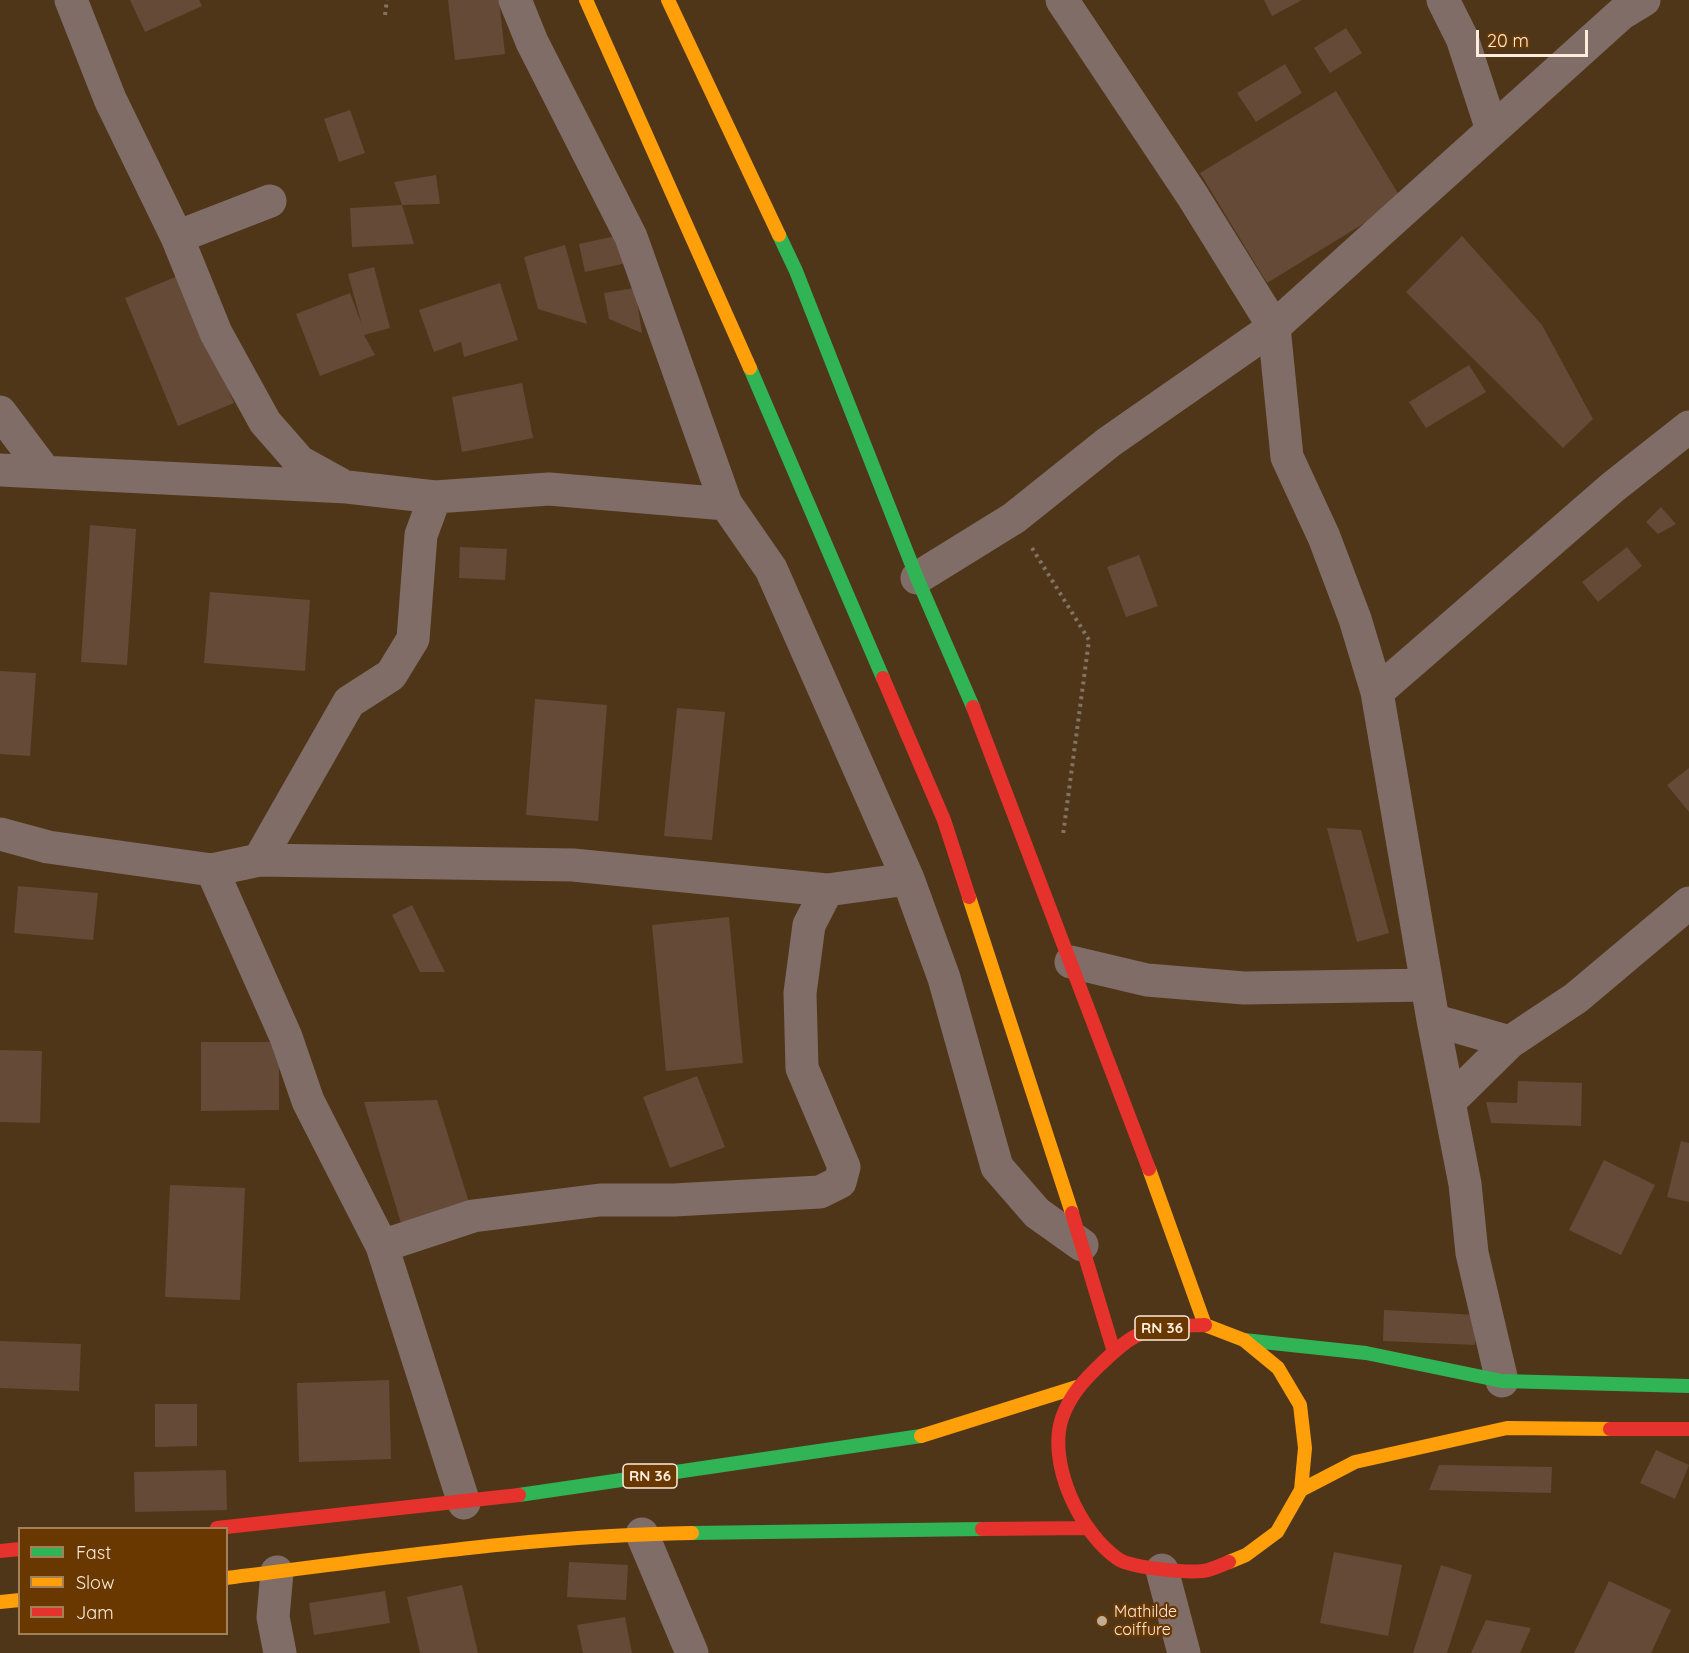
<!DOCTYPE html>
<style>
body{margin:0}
#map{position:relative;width:1689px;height:1653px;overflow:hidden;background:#503618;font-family:Quicksand,sans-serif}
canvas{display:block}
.legend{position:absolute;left:18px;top:1527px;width:210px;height:108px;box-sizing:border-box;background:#683800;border:2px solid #a48058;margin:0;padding:8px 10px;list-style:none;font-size:18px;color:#fdebdc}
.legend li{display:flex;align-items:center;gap:12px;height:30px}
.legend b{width:30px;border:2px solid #a48058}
.scale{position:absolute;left:1476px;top:30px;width:112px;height:27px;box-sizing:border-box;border:3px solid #fdebdc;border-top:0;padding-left:8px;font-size:18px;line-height:21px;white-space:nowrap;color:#fdebdc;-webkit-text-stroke:4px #683800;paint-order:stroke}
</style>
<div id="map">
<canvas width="1689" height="1653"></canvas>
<ul class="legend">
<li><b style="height:8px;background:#30b455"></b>Fast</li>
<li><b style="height:8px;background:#ff9f0a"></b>Slow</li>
<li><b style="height:8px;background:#e5322d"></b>Jam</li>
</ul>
<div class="scale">20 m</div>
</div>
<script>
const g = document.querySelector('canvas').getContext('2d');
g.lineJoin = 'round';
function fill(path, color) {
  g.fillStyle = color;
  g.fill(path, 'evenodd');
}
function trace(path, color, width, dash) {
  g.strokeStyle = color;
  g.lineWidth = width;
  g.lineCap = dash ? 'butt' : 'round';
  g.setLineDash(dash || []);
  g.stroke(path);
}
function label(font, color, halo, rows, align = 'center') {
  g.font = font + ' Quicksand,sans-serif';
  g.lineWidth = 4.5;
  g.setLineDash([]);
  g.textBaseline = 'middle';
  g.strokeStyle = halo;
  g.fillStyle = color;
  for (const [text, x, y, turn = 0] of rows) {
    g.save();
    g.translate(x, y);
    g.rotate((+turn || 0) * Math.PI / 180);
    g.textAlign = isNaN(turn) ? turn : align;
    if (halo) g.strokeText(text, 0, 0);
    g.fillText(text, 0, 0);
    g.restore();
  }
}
fill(new Path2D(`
 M130,0H199L202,6L145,32Z
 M448,0H499L505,54L455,60Z
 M1264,0H1302L1272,16Z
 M1346,28L1362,53L1330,73L1314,48Z
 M1285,64L1302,93L1256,122L1237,93Z
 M1336,91L1402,200L1267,283L1200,173Z
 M350,110L365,153L339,162L324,119Z
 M436,175L440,204L402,205L394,182Z
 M402,205L414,244L352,247L350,208Z
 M620,235L627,263L585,272L579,244Z
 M1462,236L1542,325L1593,419L1563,448L1406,292Z
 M565,245L587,324L538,309L524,257Z
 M374,267L390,328L364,335L375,355L320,376L296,314L350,293L362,325L348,274Z
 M180,275L234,403L178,426L125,298Z
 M500,283L518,340L464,357L461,342L434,352L419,310Z
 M635,288L642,333L609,319L604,293Z
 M1469,365L1486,392L1426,428L1409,402Z
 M522,383L533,438L462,452L452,397Z
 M1661,507L1676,524L1658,534L1646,522Z
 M90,525L136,529L127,665L81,662Z
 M460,547L507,549L505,580L459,578Z
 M1627,547L1642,566L1598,602L1582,582Z
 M1139,555L1158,606L1126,617L1107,567Z
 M210,592L310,600L305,671L204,663Z
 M0,671L36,673L30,756L0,754Z
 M535,699L607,705L598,821L526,815Z
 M677,708L725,712L712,840L664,836Z
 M1689,768V812L1667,785Z
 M1327,828L1361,830L1389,933L1357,942Z
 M18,886L98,893L93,940L14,933Z
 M412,905L445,972H420L392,915Z
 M729,917L743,1063L666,1071L652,925Z
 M201,1042H279V1110L201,1111Z
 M0,1050L42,1051L40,1123L0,1122Z
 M697,1076L725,1147L670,1168L643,1097Z
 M1518,1081L1582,1083L1581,1126L1491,1123L1486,1102L1517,1103Z
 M437,1100L473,1215L405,1236L364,1102Z
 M1681,1141L1689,1143V1202L1667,1197Z
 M1604,1160L1655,1185L1621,1255L1569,1230Z
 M170,1185L245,1188L240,1300L165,1297Z
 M1384,1310L1477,1315L1475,1345L1383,1341Z
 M0,1341L81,1344L79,1391L0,1388Z
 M389,1380L391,1459L299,1462L297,1383Z
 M155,1404H197V1446L155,1447Z
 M1656,1450L1689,1465L1675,1499L1640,1483Z
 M1439,1465L1552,1467L1551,1493L1429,1490Z
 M226,1470L227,1510L135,1512L134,1472Z
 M1334,1552L1402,1565L1388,1636L1320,1623Z
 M569,1562L628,1565L626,1600L567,1597Z
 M1441,1565L1472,1575L1447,1653H1413Z
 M1609,1581L1671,1610L1651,1653H1574Z
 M462,1585L478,1653H420L407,1597Z
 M385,1591L390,1623L314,1635L309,1603Z
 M625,1617L632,1653H583L577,1625Z
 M1486,1620L1531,1628L1520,1653H1471Z`), '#644a37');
trace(new Path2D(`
 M385,15L387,0
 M1032,548L1089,640L1063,835`), '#837267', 4, [3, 4.5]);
trace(new Path2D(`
 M71,0L110,99L177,237L216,333L265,422L300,462L340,484
 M515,0L532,42L631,237L726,504L771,569L908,879L944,978L997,1167L1037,1213L1082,1245
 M1062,0L1192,195L1274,327L1287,457L1324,537L1355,619L1377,692L1433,1020L1465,1184L1472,1253L1502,1381
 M1443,0L1462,38L1492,130
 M177,237L270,201
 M0,412L45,472
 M0,470L347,487L435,497L549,489L726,504
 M917,578L1014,518L1109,442L1274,327L1621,14L1644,0
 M1377,692L1613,487L1689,427
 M0,834L48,847L212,870L259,860L573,865L827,890L908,879
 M259,860L349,702L391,675L413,639L421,535L435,497
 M212,870L286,1037L308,1101L382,1246L464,1503
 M1071,962L1147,980L1244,988L1427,985
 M1433,1020L1510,1042L1576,998L1689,903
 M1449,1102L1510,1042
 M382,1246L473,1216L600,1200H674L820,1192L840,1182L844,1167L802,1068L800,993L809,925L827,890
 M642,1534L692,1653
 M1162,1570L1184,1653
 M277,1572L273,1617L280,1653`), '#806d68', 33);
trace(new Path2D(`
 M779,235L796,271L917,578L973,707
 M750,368L883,678
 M1244,1340L1366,1353L1502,1381L1689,1386
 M519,1495L921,1436
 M692,1533L982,1529`), '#30b455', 14);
trace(new Path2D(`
 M586,0L750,368
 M668,0L779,235
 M969,897L1072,1213
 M1149,1169L1205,1325
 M1205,1325L1244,1340L1278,1368L1300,1405L1305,1448L1301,1490L1277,1532L1246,1555L1229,1562
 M921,1436L1077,1387
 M1301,1490L1355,1462L1507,1428L1610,1429
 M226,1578C381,1559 536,1535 692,1533
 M0,1602L20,1600`), '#ff9f0a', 14);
trace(new Path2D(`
 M883,678L944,820L969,897
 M973,707L1149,1169
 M1072,1213L1114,1352
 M1205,1325C1183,1326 1158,1325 1138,1335C1124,1341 1112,1354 1102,1363C1084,1380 1070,1395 1062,1418C1047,1463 1080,1533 1118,1559C1131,1568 1193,1574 1208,1570C1215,1568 1222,1565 1229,1562
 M1610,1429H1689
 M217,1528L519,1495
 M982,1529L1088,1528
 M0,1551L20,1549`), '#e5322d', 14);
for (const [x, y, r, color] of [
 [1102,1621,6,"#c0ac97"]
]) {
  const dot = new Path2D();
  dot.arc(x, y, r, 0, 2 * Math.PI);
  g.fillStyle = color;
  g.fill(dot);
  trace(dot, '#683800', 2);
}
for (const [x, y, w] of [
 [1162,1328,54],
 [650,1476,54]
]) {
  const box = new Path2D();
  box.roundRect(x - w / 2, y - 12, w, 24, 4.5);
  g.fillStyle = '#683800';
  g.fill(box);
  trace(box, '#fdebdc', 1.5);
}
label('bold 15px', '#fdebdc', null, [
 ["RN 36",1162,1328],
 ["RN 36",650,1476]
]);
label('16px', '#fdebdc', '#683800', [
 ["Mathilde",1114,1612],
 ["coiffure",1114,1630]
], 'left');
</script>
